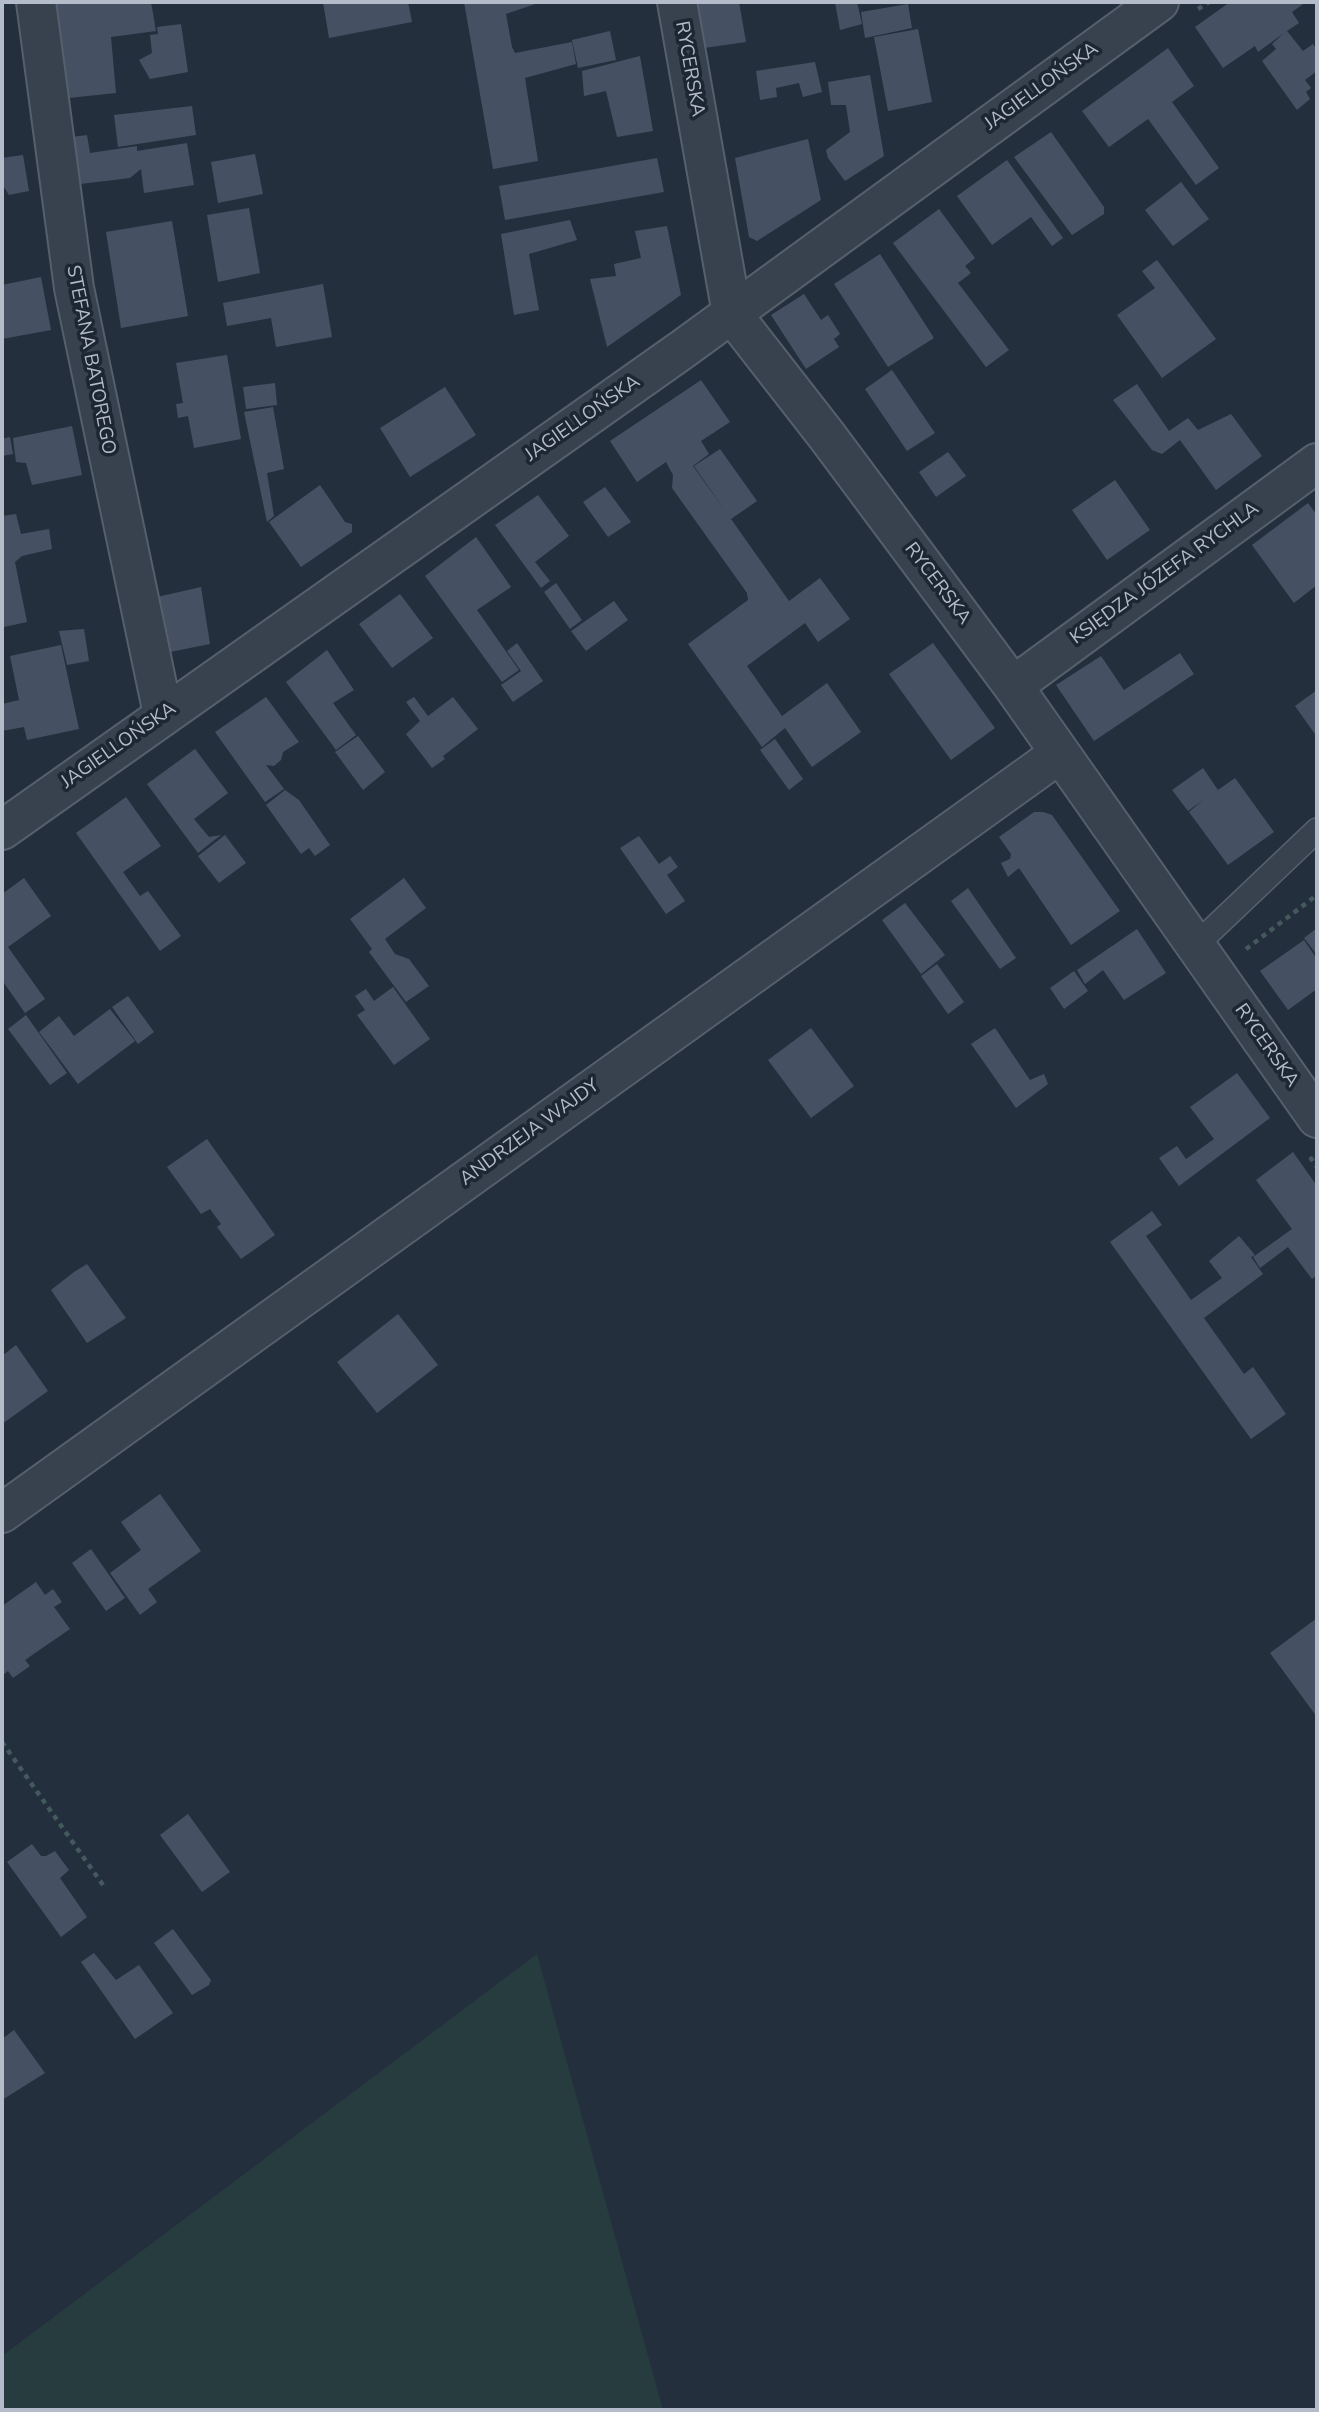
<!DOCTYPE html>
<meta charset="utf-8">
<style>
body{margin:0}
#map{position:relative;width:1319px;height:2412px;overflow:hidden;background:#242f3e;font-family:"Nunito Sans",sans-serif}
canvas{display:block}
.frame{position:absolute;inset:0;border:4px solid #b4bcc9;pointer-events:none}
</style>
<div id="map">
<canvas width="1319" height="2412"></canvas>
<div class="frame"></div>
</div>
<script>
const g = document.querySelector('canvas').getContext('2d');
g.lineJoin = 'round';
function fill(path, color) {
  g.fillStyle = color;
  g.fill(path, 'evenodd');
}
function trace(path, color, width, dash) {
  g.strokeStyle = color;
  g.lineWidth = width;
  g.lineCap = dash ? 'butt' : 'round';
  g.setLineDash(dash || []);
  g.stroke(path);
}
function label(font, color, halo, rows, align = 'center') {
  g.font = font + ' "Nunito Sans",sans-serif';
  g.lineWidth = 7;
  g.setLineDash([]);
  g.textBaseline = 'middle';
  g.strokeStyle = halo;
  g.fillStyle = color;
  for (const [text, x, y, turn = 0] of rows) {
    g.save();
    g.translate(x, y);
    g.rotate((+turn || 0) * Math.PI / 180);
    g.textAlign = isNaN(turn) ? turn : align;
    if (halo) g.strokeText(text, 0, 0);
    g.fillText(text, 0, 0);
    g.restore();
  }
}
fill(new Path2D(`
 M537,1954L663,2410H2V2356Z`), '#263c3f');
fill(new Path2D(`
 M47,2H151L156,31L111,37L116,93L59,99Z
 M323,2H408L412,22L329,38Z
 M464,2H541L506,14L512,47L515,53L572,42L576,64L525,78L538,161L493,169Z
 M695,2H739L746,42L704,48Z
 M835,2H857L862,24L840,30Z
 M1230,2H1306L1292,12L1299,23L1287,31L1303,51L1313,44L1317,50V71L1305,80L1311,88L1306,92L1310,99L1297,110L1262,61L1276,49L1272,44L1284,33L1258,52L1255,46L1223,68L1195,27Z
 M908,4L912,28L865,38L861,12Z
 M181,24L188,72L150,79L139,60L152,53L150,35L158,34L157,27Z
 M918,29L932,102L888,111L874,37Z
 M610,31L616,60L578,68L572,40Z
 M1168,48L1194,86L1172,102L1219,168L1196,185L1148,119L1109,147L1082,111Z
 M640,56L653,131L617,137L606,91L584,96L582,71Z
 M815,62L822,92L803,97L799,83L776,88L777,97L760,100L756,71Z
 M870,75L884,156L845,181L828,158L826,150L850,132L846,105H831L828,82Z
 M192,106L196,135L118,147L114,115Z
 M1051,132L1104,207V214L1072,235L1014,157Z
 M87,135L90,153L137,146V151L187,143L194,185L144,193L141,169L130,178L72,185L65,138Z
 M808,139L821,200L757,241L749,237L735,158Z
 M255,154L263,194L218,203L211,162Z
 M23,155L29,191L9,195L2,184V158Z
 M657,158L664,192L505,220L499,186Z
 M1007,160L1063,238L1052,246L1031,217L992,245L957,196Z
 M1181,182L1209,219L1173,246L1145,210Z
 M249,208L260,273L218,282L207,215Z
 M939,209L975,258L965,266L971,273L958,283L1009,350L986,367L893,243Z
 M570,220L577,240L529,254L539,310L514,315L501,234Z
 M172,221L188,316L121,328L106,232Z
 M667,226L681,295L607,347L590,279L616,276L614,264L641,258L635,231Z
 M880,254L934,338L888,367L834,284Z
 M1157,260L1216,339L1162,378L1117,315L1155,288L1142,271Z
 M41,277L51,330L2,339V285Z
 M323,284L332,337L276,347L271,318L227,326L223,303Z
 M804,294L821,320L828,315L840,334L834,339L839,347L806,369L771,315Z
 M227,355L241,439L194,448L188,416L178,418L176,404L183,403L176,363Z
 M892,370L935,433L907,451L865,389Z
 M701,380L730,422L701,441L709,454L693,466L726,512L694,466L720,449L757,501L731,519L789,601L820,578L850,619L818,642L805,623L747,666L782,716L827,683L861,732L812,767L785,728L762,747L688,644L748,600L747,593L672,488L673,475L666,462L637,482L610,441Z
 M275,383L277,405L246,409L243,387Z
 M1137,384L1169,431L1188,418L1198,430L1231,414L1262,456L1216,490L1180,440L1162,454L1152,450L1113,400Z
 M445,387L476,435L410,477L380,428Z
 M273,407L284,469L267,473L274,516L267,522L244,412Z
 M72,426L82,475L32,485L26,463L16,462L13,438Z
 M10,437L13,454L2,456V439Z
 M948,452L966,476L936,497L919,472Z
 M1115,480L1150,530L1107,560L1072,510Z
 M320,485L345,522L352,524V532L301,567L269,522Z
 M605,487L631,522L608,537L583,502Z
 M538,495L569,536L535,562L550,581L541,588L495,525Z
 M1308,503L1317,515V585L1294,603L1252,545Z
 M16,514L21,534L49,529L52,549L22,556L15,562L27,622L4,627L2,614V516Z
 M476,537L511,587L477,610L519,670L502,682L425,576Z
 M556,583L582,620L570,629L544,592Z
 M201,587L210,644L165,653L157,597Z
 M400,594L433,638L392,668L359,624Z
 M614,601L628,620L586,651L571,631Z
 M84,629L89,661L67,665L59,631Z
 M517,643L543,681L513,702L501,685L521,671L507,651Z
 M933,643L995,728L951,760L889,674Z
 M61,645L79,729L27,740L24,727L2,731V704L19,700L10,656Z
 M327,650L354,690L333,703L356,735L336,750L286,682Z
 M1180,653L1194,674L1094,741L1056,685L1101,656L1124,690Z
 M1317,690V737L1295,706Z
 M266,697L299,742L283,752L281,760L274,766L266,765L284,789L265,802L215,732Z
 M414,697L428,716L453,697L478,729L443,756L445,759L432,768L406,734L420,721L406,702Z
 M358,736L385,772L363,790L335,752Z
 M775,739L803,779L789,790L760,750Z
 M195,749L228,793L194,819L209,837L221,835L198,853L147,784Z
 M1203,768L1218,790L1235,778L1274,832L1228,865L1189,812L1203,800L1188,811L1172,790Z
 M285,790L299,800L330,845L315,856L309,848L301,854L266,805Z
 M126,797L161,846L123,872L140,896L148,891L181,936L160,951L76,833Z
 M1034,812H1043L1052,815L1120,911L1071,945L1019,868L1008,877L1001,863L1010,859L1011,854L999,837Z
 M225,835L246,863L219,883L198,856Z
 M639,836L659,864L670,856L678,867L667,875L685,901L666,914L620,848Z
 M24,878L51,916L8,947L45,999L25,1013L2,980V894Z
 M404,878L426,908L385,939L395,954L409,959L429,986L406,1002L369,952L372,949L350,919Z
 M968,888L1016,958L1000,969L951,901Z
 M905,903L945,955L921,974L882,920Z
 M1317,928V955L1304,938Z
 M1137,929L1166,973L1124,1000L1103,970L1085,984L1077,970Z
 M1304,940L1317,959V989L1288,1010L1260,971Z
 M937,964L964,1002L948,1014L921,976Z
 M1074,971L1088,991L1064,1009L1050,988Z
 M393,987L430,1039L394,1065L357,1015L365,1010L355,996L366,989L374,1001Z
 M128,996L154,1032L138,1044L112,1007Z
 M110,1009L135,1041L78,1084L39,1032L59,1016L74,1036Z
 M26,1015L67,1073L50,1085L8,1029Z
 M811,1028L854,1086L811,1118L768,1060Z
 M995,1028L1030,1080L1044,1074L1048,1084L1016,1108L971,1044Z
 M1237,1073L1270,1118L1179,1186L1159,1158L1177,1146L1186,1159L1214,1139L1190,1107Z
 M207,1139L275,1235L241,1259L217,1227L221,1224L210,1209L201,1214L167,1167Z
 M1293,1152L1317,1186V1275L1312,1279L1288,1247L1260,1268L1253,1257L1292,1229L1256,1180Z
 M1152,1211L1162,1225L1146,1236L1191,1300L1222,1278L1209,1261L1239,1236L1255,1255L1251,1257L1263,1274L1204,1318L1244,1374L1253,1367L1286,1414L1251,1439L1110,1242Z
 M87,1264L126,1318L87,1343L51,1290L74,1272Z
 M398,1314L438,1365L377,1413L337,1362Z
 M16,1345L48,1391L2,1424V1356Z
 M160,1494L201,1551L148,1589L157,1602L140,1615L110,1573L141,1550L121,1522Z
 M91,1549L125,1598L106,1611L72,1563Z
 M36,1582L45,1595L53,1589L62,1602L54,1607L70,1629L25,1660L30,1666L13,1678L8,1671L2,1676V1606Z
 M1317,1618V1717L1270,1653Z
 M188,1814L230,1872L202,1892L160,1835Z
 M32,1844L41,1856H46L55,1851L69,1870L60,1878L87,1917L61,1937L7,1862Z
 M173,1929L211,1980L209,1985L192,1995L154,1943Z
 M94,1953L116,1980L139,1965L173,2013L135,2039L81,1962Z
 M14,2030L45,2073L2,2100V2039Z`), '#455162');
const service = new Path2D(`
 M1196,945L1317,830`);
const minor = new Path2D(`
 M36,2L74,288L163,714
 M677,2L732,314L827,436L1013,686L1317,1118
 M1013,686L1317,463
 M2,830L683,349L1159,2
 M2,1513L1059,754`);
trace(service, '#565f6c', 26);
trace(minor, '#565f6c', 42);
trace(new Path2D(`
 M1198,9L1209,2
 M1246,949L1317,895
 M1310,1157L1317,1167
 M2,1742L103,1885`), '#44595c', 4.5, [5, 5]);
trace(service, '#38414e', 23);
trace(minor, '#38414e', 38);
label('19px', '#b4bcc9', '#1d2633', [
 ["RYCERSKA",689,69,80],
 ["JAGIELLOŃSKA",1042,87,-36],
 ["STEFANA BATOREGO",90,360,79],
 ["JAGIELLOŃSKA",583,419,-35],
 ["KSIĘDZA JÓZEFA RYCHLA",1165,574,-36],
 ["RYCERSKA",937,584,53],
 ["JAGIELLOŃSKA",119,746,-35],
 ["RYCERSKA",1266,1046,55],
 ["ANDRZEJA WAJDY",530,1133,-36]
]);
</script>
